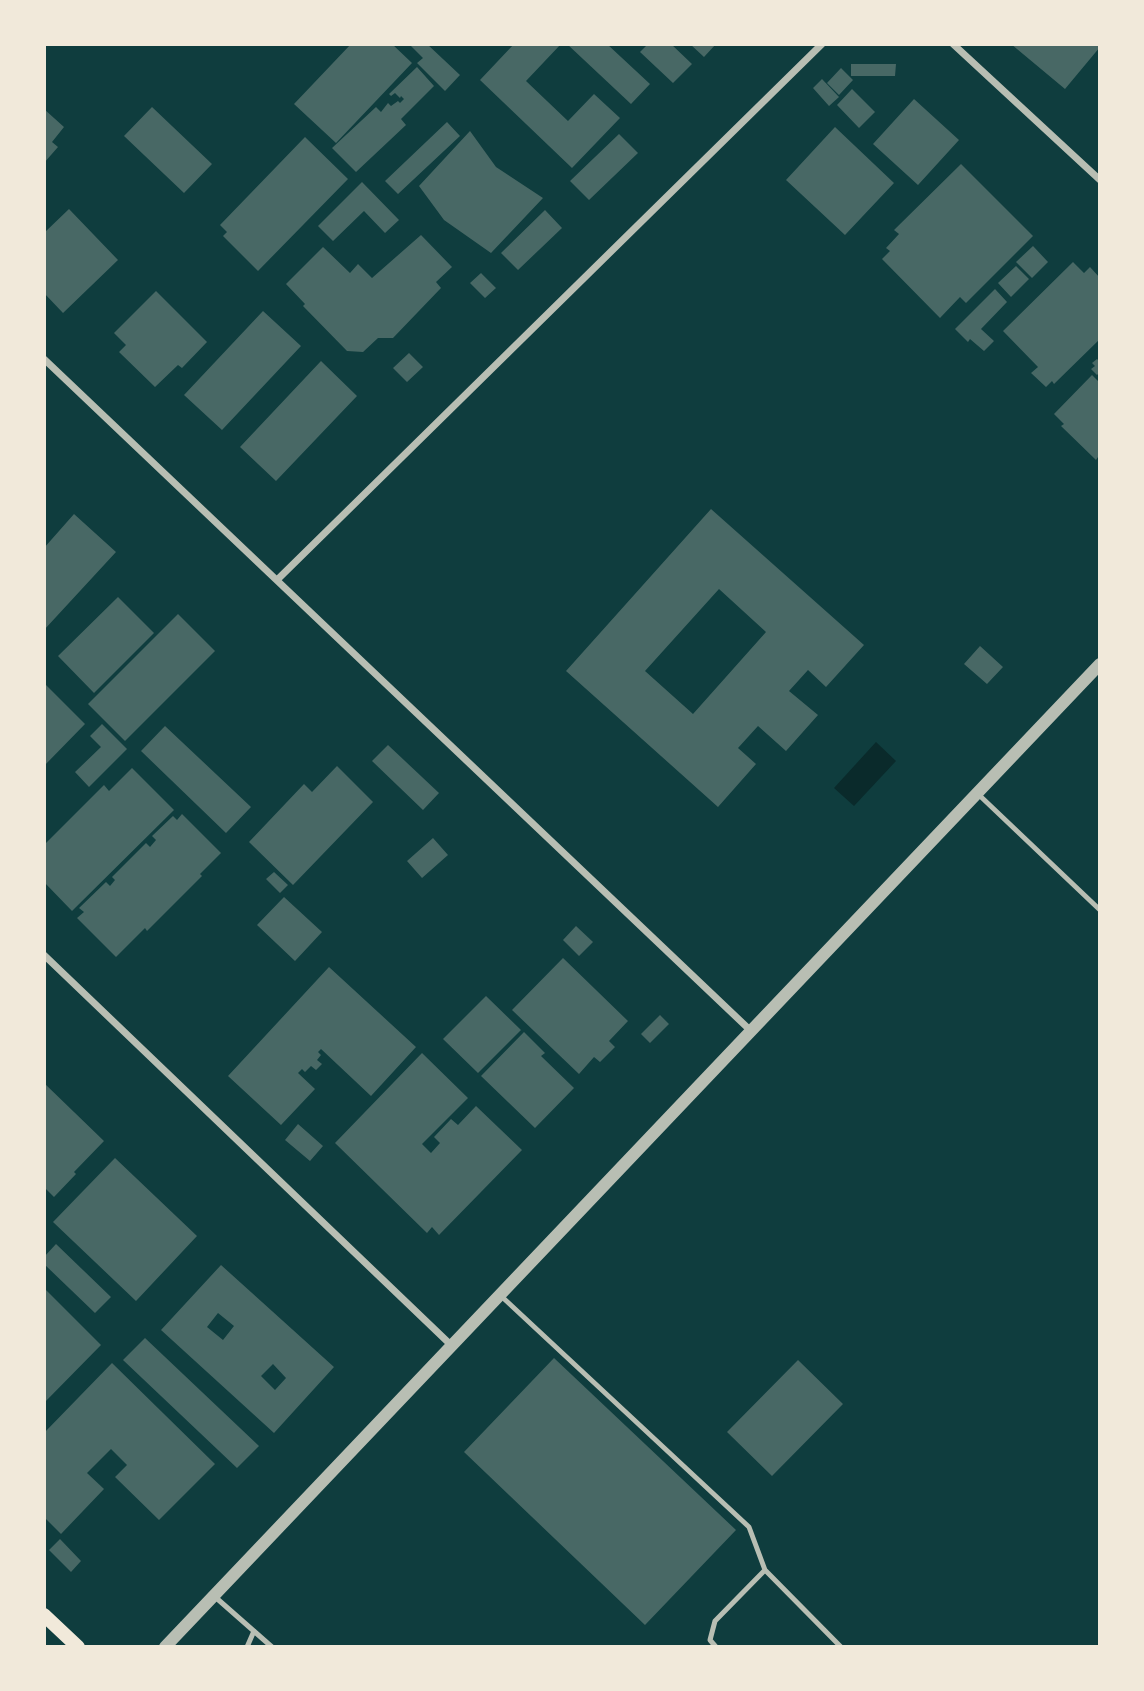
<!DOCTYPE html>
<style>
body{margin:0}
#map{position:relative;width:1144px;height:1691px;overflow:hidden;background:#0f3d3e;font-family:"Roboto Condensed",sans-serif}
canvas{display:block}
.frame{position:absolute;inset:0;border:46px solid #f1e9da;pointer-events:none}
</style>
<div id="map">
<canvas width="1144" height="1691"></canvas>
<div class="frame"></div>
</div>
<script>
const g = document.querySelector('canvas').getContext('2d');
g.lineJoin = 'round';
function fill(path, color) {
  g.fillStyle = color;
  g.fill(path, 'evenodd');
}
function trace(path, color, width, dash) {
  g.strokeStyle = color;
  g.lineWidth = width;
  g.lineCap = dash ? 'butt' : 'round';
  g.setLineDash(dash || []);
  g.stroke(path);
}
fill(new Path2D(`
 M876,742L896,761L854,806L834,788Z`), '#0a2a2b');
fill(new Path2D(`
 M351,44H392L412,63L336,143L294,104Z
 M409,44H427L460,75L445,91L417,63L423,58Z
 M514,44H561L526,81L568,121L594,94L620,118L572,168L480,80Z
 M567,44H607L650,84L631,104Z
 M648,44H671L692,64L673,83L640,52Z
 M690,44H716L704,57Z
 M1011,44H1100V47L1065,89Z
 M851,64H896L895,76H851Z
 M417,67L434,86L401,119L406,125L356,172L332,148L376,107L381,112L388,103L391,106L398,101L400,103L404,99L401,96L400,98L395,93L391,96L389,94Z
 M841,68L853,80L839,95L827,83Z
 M822,79L839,97L829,106L813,88Z
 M852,89L875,112L859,128L837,105Z
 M914,99L959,140L918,185L873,144Z
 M152,107L212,164L184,193L124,136Z
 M44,109L64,127L52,142L58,147L44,163Z
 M447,122L460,136L398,194L385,181Z
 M835,127L894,183L845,235L786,180Z
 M470,131L496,167L543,198L491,253L444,220L419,186Z
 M619,134L638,153L589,200L570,181Z
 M305,137L348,179L258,271L223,236L227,232L220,225Z
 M961,164L1033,236L966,303L960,297L940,318L882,259L890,251L886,248L899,234L894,230Z
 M362,182L399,220L385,233L364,211L333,241L318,226Z
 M69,209L118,260L63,313L44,293V233Z
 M545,210L562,228L518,270L501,253Z
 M421,235L452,267L436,282L441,288L393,338H378L363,352L347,351L303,306L305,304L286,284L323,247L350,273L358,264L372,278Z
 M1033,246L1048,262L1032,278L1016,262Z
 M1073,262L1084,273L1090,267L1100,278V339L1054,384L1052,381L1046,387L1031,373L1038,367L1003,331Z
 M1016,266L1029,279L1011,297L998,283Z
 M481,273L496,288L485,298L470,283Z
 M995,289L1007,302L981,329L994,341L984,351L970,339L968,342L955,329Z
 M156,291L207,342L182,368L178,365L155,387L119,352L126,345L114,333Z
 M263,311L301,346L222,430L184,395Z
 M409,353L423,367L407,382L393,368Z
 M1097,359L1100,362V372L1097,375L1091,369L1095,366L1092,363Z
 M321,361L357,396L276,481L240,447Z
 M1092,375L1100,383V459L1098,457L1096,460L1061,426L1064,424L1054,414Z
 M711,509L864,645L826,687L808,670L789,691L818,715L786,751L758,726L738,748L756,764L718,807L566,671ZM719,589L766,632L693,714L645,671Z
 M74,514L116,552L44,630V548Z
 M118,597L154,633L94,693L58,656Z
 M178,614L215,651L125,741L88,704Z
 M980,646L1003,667L987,684L964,664Z
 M44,683L85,724L44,766Z
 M102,724L127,749L89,787L75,772L101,747L90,736Z
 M165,726L251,807L226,833L141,751Z
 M388,745L439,793L423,810L372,761Z
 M337,766L373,802L293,885L249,842L304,784L312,792Z
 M132,768L174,810L72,911L44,882V845L104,785L109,791Z
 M182,814L221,853L200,874L202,876L147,931L145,928L116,957L77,918L84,912L79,908L106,882L110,886L115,880L112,877L146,843L150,847L156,840L152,836L173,816L177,820Z
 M433,838L448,855L422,878L407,861Z
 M274,872L288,885L280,893L266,879Z
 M284,897L322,932L295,961L257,925Z
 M576,926L593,942L579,956L563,940Z
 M563,958L628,1021L609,1041L615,1047L600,1062L594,1057L579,1074L512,1010Z
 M329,967L416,1047L371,1096L321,1049L318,1052L321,1055L317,1060L322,1064L316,1070L311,1066L305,1072L302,1069L298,1073L315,1089L281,1125L228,1076Z
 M486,996L521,1030L478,1073L443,1039Z
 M660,1015L669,1024L650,1043L641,1034Z
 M524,1032L545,1053L541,1056L574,1088L535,1128L481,1076Z
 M422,1053L468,1098L422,1144L431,1153L440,1143L434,1137L451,1119L458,1125L476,1106L522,1150L439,1235L432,1227L427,1233L335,1143Z
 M44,1083L104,1141L74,1172L76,1174L54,1197L44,1187Z
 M298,1124L323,1146L310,1161L285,1140Z
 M115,1158L197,1236L136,1301L53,1222Z
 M56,1244L111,1297L95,1313L44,1264V1257Z
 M221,1265L334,1367L274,1433L161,1330ZM218,1313L234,1326L223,1340L207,1327ZM273,1364L286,1378L275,1390L261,1376Z
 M44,1288L101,1345L44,1403Z
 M145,1338L259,1446L237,1468L123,1360Z
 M554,1358L736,1530L645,1625L464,1452Z
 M798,1360L843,1404L772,1476L727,1432Z
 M112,1363L215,1464L159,1520L115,1477L127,1465L111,1449L87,1473L104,1489L61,1534L44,1517V1433Z
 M60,1539L81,1561L71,1572L49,1550Z`), '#486865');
trace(new Path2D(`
 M978,794L1100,910
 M500,1295L749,1527L765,1570L841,1647
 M214,1596L272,1647
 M247,1647L254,1631
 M716,1647L710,1640L715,1621L765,1570`), '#b8beb3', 5);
trace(new Path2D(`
 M953,44L1100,180
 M44,359L751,1031
 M277,580L822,44
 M44,955L452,1346`), '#b8beb3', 7);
trace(new Path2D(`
 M165,1647L1100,664`), '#b8beb3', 12);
trace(new Path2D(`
 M44,1615L78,1647`), '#f1e9da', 14);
</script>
